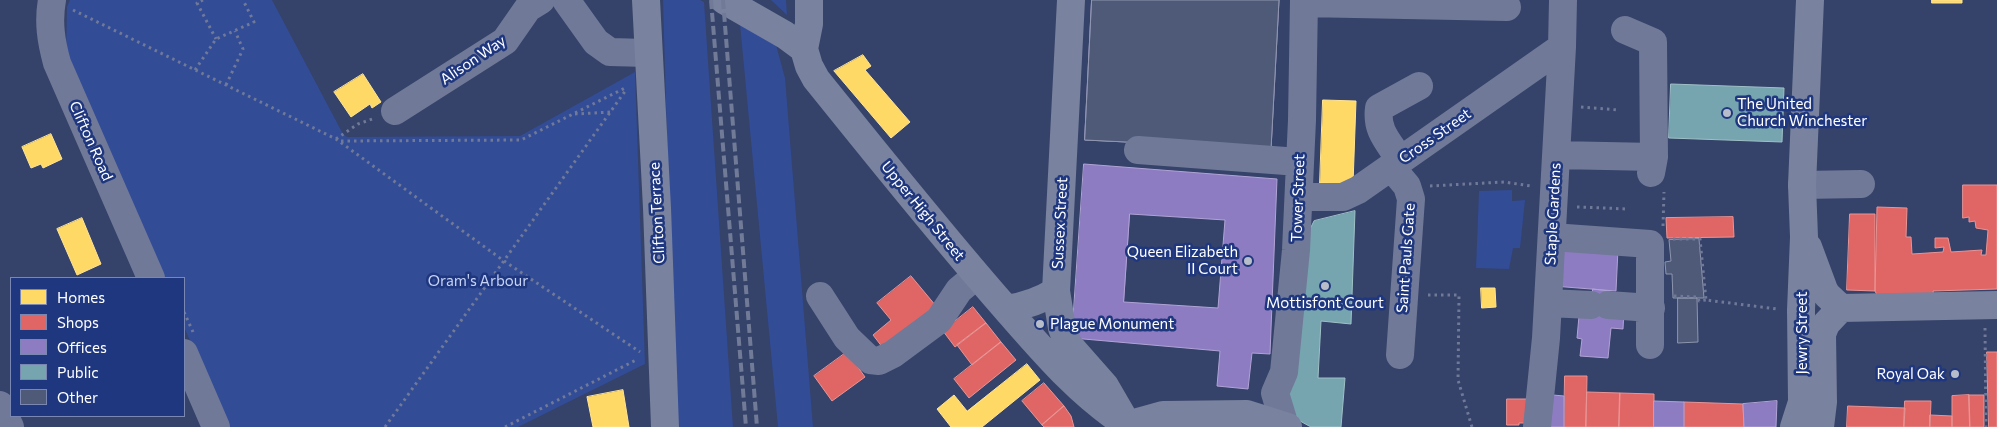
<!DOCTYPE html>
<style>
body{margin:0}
#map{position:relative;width:1997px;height:427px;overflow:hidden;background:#354269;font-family:Commissioner,sans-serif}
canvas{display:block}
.legend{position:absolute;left:10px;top:277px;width:175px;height:140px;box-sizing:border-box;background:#1f377f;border:1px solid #7987b2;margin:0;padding:6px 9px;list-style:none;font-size:15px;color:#fff}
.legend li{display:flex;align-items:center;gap:10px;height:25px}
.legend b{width:25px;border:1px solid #7987b2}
</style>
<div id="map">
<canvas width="1997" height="427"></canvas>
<ul class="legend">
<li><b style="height:14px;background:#ffd966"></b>Homes</li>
<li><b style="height:14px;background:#e06666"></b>Shops</li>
<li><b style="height:14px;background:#8e7cc3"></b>Offices</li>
<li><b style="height:14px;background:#76a5af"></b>Public</li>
<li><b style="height:14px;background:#4f5a79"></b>Other</li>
</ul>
</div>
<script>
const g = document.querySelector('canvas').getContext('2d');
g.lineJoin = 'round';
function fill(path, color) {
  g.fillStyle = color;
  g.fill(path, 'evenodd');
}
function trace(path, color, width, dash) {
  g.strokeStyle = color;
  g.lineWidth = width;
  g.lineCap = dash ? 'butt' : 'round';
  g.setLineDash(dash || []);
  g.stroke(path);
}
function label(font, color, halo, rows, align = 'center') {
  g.font = font + ' Commissioner,sans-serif';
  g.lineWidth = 5;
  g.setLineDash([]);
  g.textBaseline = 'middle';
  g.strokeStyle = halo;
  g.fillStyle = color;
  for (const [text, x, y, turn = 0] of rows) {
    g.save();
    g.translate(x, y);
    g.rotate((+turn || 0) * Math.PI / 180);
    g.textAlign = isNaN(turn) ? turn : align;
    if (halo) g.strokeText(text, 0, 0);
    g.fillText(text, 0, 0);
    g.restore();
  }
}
fill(new Path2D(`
 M70,0H272L343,134L347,137L520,136L635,72L645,364L518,427H228L184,327V278H162L66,59L67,7Z
 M663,0H700L704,2L733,427H677L675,411Z
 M771,0H786L787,15Z
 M740,24L775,41L785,78L813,427H778Z
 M1512,190V201L1525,200L1520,248H1513L1509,269L1476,268L1479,191Z`), '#324c96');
const homes = new Path2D(`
 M1932,0H1962V3H1932Z
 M863,55L871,66L865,70L910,122L891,138L834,71Z
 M363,74L381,102L372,108L370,104L351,117L334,92Z
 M1323,100L1356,101L1353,184L1320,183Z
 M51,134L62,159L43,168L41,164L31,168L22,147Z
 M82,218L101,264L77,275L57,229Z
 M1481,288H1495L1496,307L1482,308Z
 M1027,364L1040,380L982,427H951L937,409L954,395L967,411Z
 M623,390L629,427H593L587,397Z`);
fill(homes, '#ffd966');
trace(homes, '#ffe494', 1);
const shops = new Path2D(`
 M1963,185H1997V289L1933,291L1934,296L1877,295L1875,291L1877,207L1907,208L1906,237H1911L1912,254L1943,252L1944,247L1935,248V238H1948L1951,252L1982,250L1981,255H1986L1988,230L1976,228L1975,221L1969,222V217L1963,218Z
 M1850,214H1875V291L1847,290Z
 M1733,217L1734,237L1667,238L1666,218Z
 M911,276L936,306L883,348L873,335L891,320L877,303Z
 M973,307L986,323L955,347L943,331Z
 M986,323L1001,342L972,365L957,345Z
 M1001,342L1016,360L969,398L954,379Z
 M847,352L865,377L832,401L814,376Z
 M1987,352H1997V427H1989Z
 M1565,376H1587L1586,427H1564Z
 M1044,383L1064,406L1042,425L1022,401Z
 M1587,392L1620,393L1619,427H1586Z
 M1620,393L1654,394V427H1619Z
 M1969,395H1984V427H1970Z
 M1969,395L1970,427H1952V396Z
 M1507,399H1535L1525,423H1519V425H1507Z
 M1905,401H1931L1930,427H1904Z
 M1684,402L1743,404L1744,427H1684Z
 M1064,406L1071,416L1074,427H1044L1042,425Z
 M1848,406L1905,408L1904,427H1847Z
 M1930,415L1952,416V427H1930Z`);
fill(shops, '#e06666');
trace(shops, '#e99494', 1);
const offices = new Path2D(`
 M1092,0H1279L1271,149L1085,140ZM1169,2L1214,6L1206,92L1162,88Z
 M1084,164L1277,179L1270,354L1252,353L1248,389L1217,386L1220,351L1072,338ZM1130,214L1225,220L1218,308L1124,302Z
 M1556,246L1618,249L1616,291L1553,286Z
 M1593,289L1609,291L1607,308L1624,310L1623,329L1611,328L1608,358L1580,356L1582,339L1577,338L1580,305L1591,306Z
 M1542,394L1564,396V427H1544Z
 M1654,401L1684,402V427H1654Z
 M1777,401L1776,427H1744L1743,404Z`);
fill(offices, '#8e7cc3');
trace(offices, '#b0a3d5', 1);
const public = new Path2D(`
 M1671,84L1784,88L1782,142L1669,138Z
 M1355,211L1351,324L1321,321L1318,378H1345L1341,427H1311L1300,421L1285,400L1307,235L1314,221Z`);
fill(public, '#76a5af');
trace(public, '#9fc0c7', 1);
const building = new Path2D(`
 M1092,0H1279L1271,149L1085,140Z
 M1699,239L1704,298H1673L1672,274H1666L1665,262L1671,261L1669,240Z
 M1678,298H1697L1698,342L1678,343Z`);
fill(building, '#4f5a79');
trace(building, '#8e96ae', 1);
trace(new Path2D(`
 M203,0L197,3L216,39
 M73,10L336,139L504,261L640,352
 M195,70L216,39L254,22L243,0
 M226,85L243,49L235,31
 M1581,107L1618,110
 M575,114L611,112
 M336,139L358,124L375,118
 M341,141L521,140L627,87
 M1430,186L1504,182L1531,186
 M1577,207L1628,209
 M1663,226L1664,192
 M1673,239H1700L1706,300L1777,309
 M1428,295H1459L1458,380L1472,427
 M1674,296L1698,297L1699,301L1706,300
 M184,312L193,332
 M1985,328L1986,427
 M385,427L626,90
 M505,427L638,359`), '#707998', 3, [2.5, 4]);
trace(new Path2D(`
 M52,0C48,22 51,41 57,63L151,278
 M566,0L596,42L610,52L647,53
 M1304,3L1507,7
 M1625,30L1653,42L1654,157L1651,173
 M395,111L505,41L528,8L541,0
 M1138,150L1299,162
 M1557,155L1654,157
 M1400,160C1388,141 1376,131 1379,108L1419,86
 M1391,167L1407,186L1411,199L1400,355
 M1802,185L1861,184
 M1299,197H1343L1358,190L1562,47
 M1552,237L1650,244V345
 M820,296L847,338L870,360L879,361L893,354L939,320L959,290L976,276
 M1548,303L1591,305
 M1608,305L1651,308
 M184,353L216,427
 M0,405L10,427
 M1285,426L1275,393L1284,372L1296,250L1302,120L1304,0
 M1537,427L1546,338L1562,47L1563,0`), '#707998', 28);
trace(new Path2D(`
 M646,0L657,208L665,427
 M724,0L785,35L804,49L809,66L816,79C879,157 941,235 1007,310C1044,352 1079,394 1127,425
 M1071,0L1056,291L1062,328L1068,344L1105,386L1123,417
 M804,49L809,24V0
 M1808,247L1824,290L1827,295L1841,308
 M1841,308L1997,305
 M1006,309C1026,306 1040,301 1056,291
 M1127,425L1163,415L1247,414L1288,427
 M1794,427L1802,402L1801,310L1804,237L1802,185L1810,0
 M1820,427L1823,402L1822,334L1826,324L1841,308`), '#79829e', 28);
trace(new Path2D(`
 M711,0L746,427
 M723,0L757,427`), '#717b98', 4, [9, 4]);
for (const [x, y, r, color] of [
 [1727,113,5,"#b8bdca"],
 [1248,261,5,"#b8bdca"],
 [1325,286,5,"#b8bdca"],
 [1040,324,5,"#b8bdca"],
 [1955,374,5,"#b8bdca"]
]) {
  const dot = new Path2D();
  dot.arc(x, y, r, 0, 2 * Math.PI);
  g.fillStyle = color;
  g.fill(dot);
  trace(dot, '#1f377f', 2);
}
label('15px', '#fff', '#1f377f', [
 ["Alison Way",473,60,-34],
 ["Cross Street",1435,136,-35],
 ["Clifton Road",91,141,66],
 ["Tower Street",1298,198,-88],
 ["Upper High Street",923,211,51],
 ["Clifton Terrace",657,213,-93],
 ["Staple Gardens",1553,214,-87],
 ["Sussex Street",1060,223,-87],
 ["Saint Pauls Gate",1406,258,-86],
 ["Jewry Street",1802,333,-90]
]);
label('15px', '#fff', '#1f377f', [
 ["The United",1737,104],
 ["Church Winchester",1737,121],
 ["Queen Elizabeth",1238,252,"right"],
 ["II Court",1238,269,"right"],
 ["Mottisfont Court",1325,303,"center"],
 ["Plague Monument",1050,324],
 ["Royal Oak",1945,374,"right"]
], 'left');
label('15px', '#c7d4f6', '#1f377f', [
 ["Oram's Arbour",478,281]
]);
</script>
